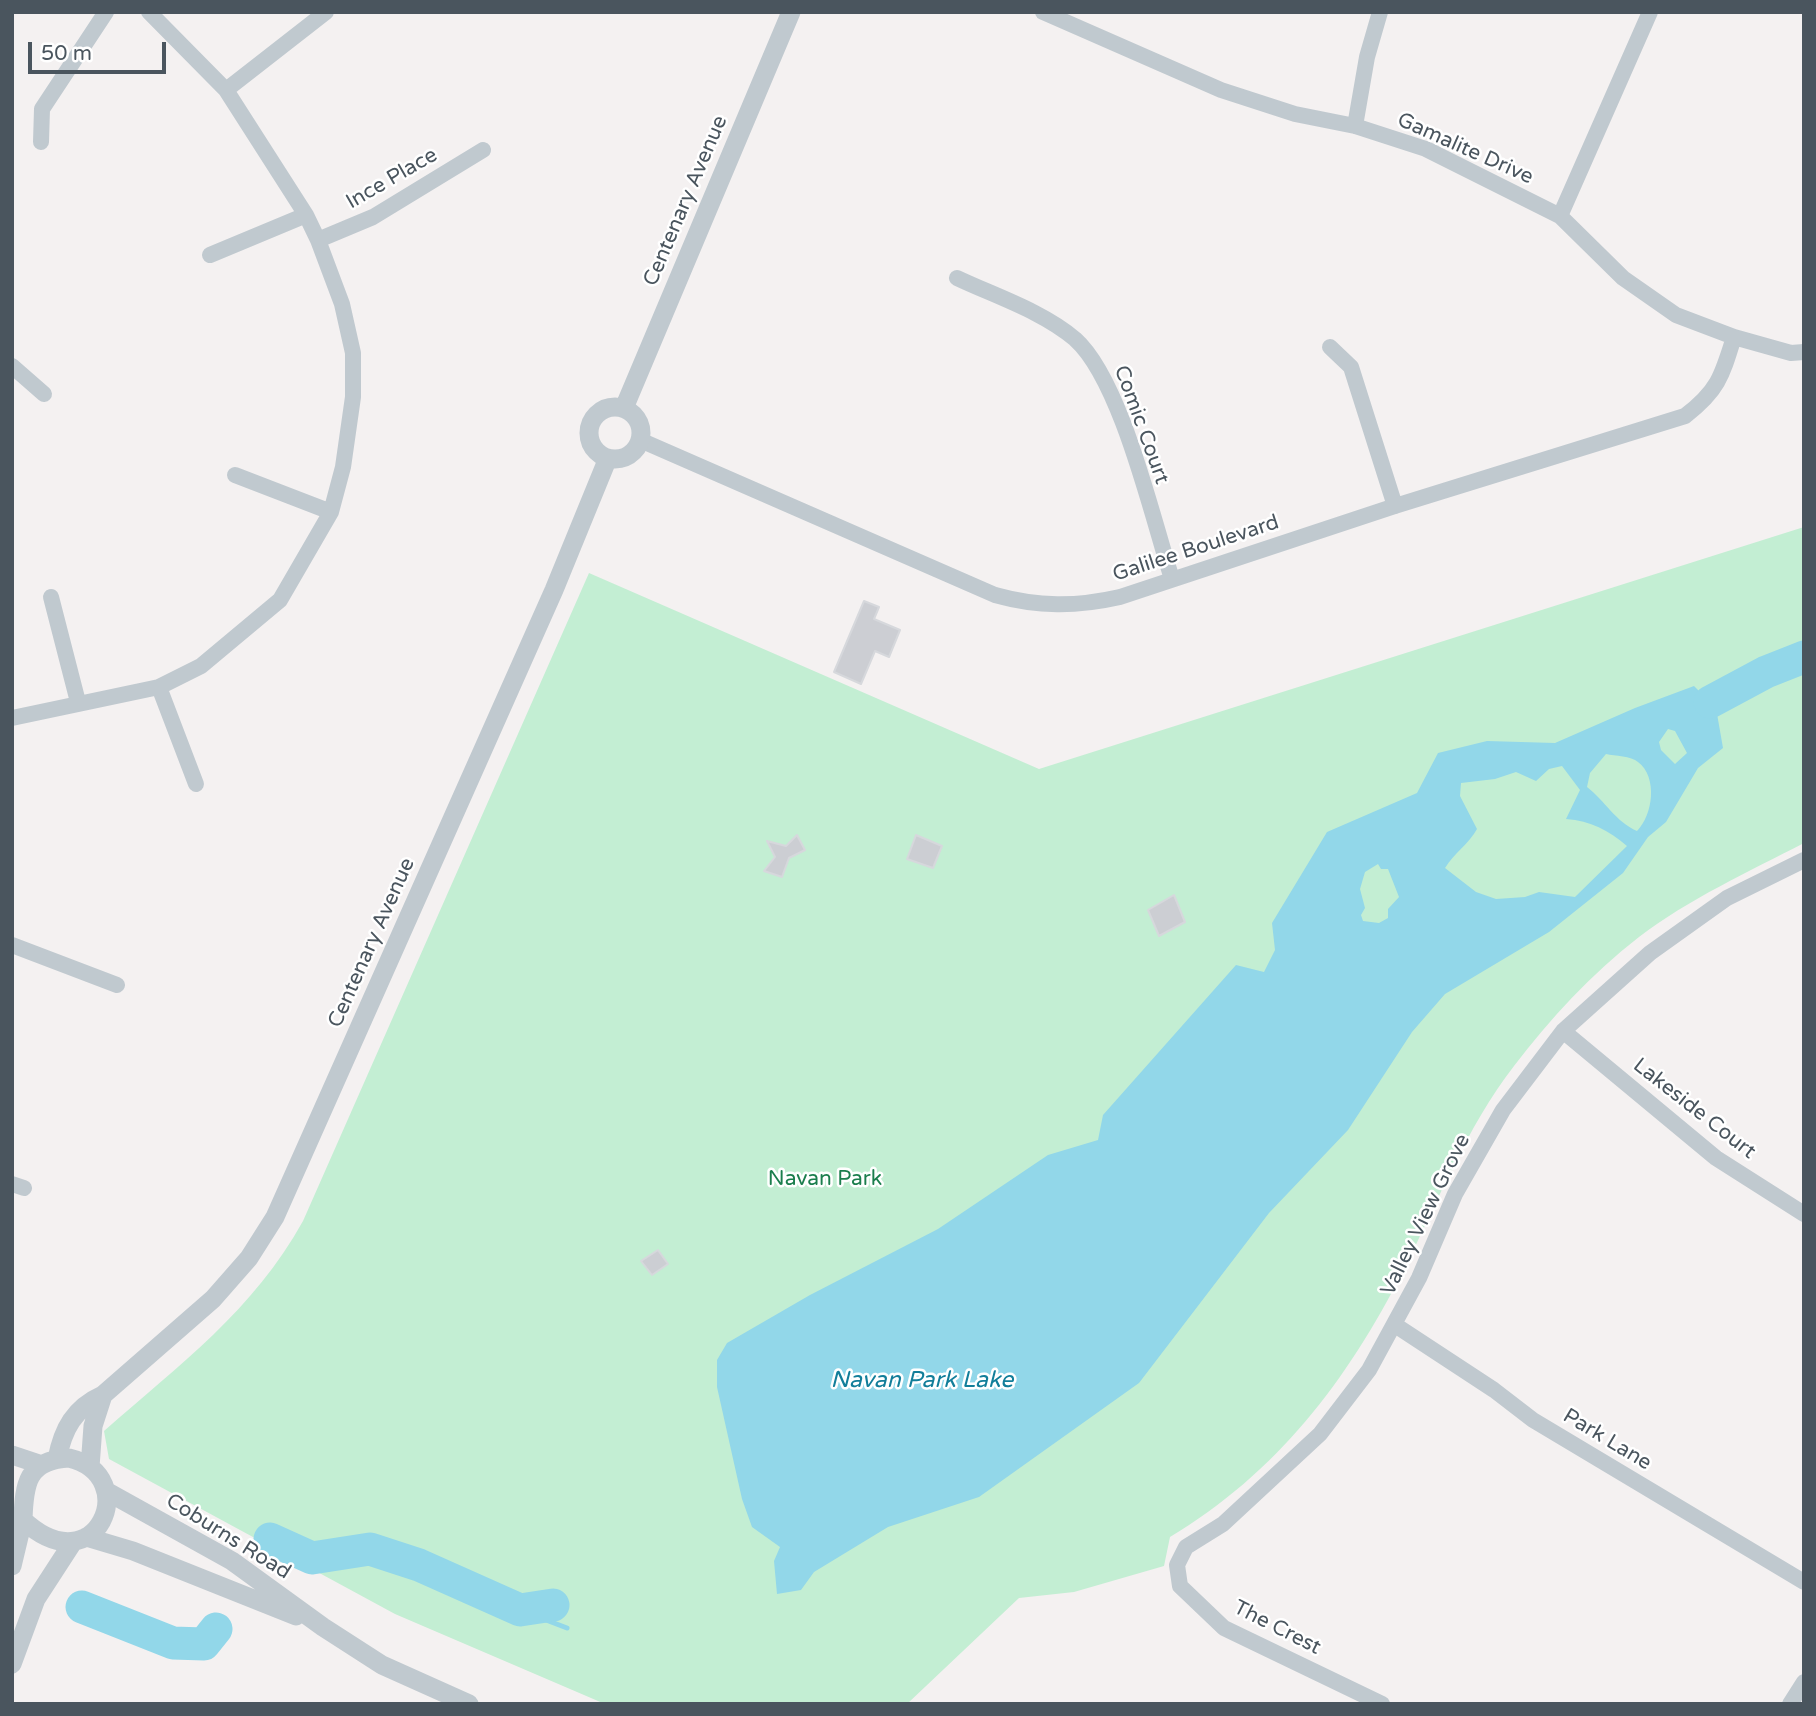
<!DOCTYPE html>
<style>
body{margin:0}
#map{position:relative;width:1816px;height:1716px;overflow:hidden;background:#f4f1f1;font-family:"Varela Round",sans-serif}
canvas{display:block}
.frame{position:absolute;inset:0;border:14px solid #4a555e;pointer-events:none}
.scale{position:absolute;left:28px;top:42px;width:138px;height:32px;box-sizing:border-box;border:4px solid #4a555e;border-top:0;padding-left:9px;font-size:21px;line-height:24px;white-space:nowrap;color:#4a555e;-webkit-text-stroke:5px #fff;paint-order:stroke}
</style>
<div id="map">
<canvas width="1816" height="1716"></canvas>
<div class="frame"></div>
<div class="scale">50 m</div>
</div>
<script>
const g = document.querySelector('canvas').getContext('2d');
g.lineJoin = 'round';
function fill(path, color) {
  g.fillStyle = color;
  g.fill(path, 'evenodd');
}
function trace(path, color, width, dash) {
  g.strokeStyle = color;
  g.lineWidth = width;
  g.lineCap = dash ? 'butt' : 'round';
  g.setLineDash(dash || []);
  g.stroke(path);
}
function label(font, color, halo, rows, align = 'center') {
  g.font = font + ' "Varela Round",sans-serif';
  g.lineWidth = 5;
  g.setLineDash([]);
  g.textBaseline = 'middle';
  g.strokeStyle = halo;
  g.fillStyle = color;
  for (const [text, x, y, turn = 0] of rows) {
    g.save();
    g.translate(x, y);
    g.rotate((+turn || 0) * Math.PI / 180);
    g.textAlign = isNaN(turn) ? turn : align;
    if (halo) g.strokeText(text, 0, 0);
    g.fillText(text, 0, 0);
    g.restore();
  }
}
fill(new Path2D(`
 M1804,527V843C1748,872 1689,899 1639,937C1591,974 1550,1019 1514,1066C1466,1128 1438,1202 1403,1271C1347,1381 1277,1473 1170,1537L1164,1566L1074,1592L1019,1598L907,1704H605L395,1614L109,1459L104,1431C179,1365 254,1310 303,1221L589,573L1039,769Z`), '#c3eed3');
fill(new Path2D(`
 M1694,686L1716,708L1723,748L1698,768L1666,822L1648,837L1623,873L1549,932L1445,994L1412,1032L1348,1130L1269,1213L1139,1383L979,1497L888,1527L814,1572L801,1590L777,1594L774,1561L780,1547L752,1527L742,1499L717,1387V1360L727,1343L810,1295L938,1229L1048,1155L1098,1140L1103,1115L1236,965L1264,972L1275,950L1272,923L1327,832L1417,793L1438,753L1487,741L1555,743L1635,708ZM1668,729L1675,731L1687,753L1675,764L1661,750L1659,742ZM1606,754C1615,756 1631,756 1638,762C1658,777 1653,815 1637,831C1616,822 1605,801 1587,787L1590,773ZM1562,766L1580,790L1566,819C1591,821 1608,830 1627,846L1575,897L1539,892L1525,897L1496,899L1476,892L1445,868C1454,853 1469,844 1477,829L1460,796L1461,783L1495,779L1516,772L1536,781L1549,769ZM1378,864L1381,869H1388L1399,897L1388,909V918L1379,923L1363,921L1361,915L1365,908L1360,889L1365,872Z`), '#92d7e9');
trace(new Path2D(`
 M520,1610L567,1628`), '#92d7e9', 5);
trace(new Path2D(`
 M1710,702L1766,672L1804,657
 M270,1539L312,1558L370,1549L419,1565L520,1610L553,1605
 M82,1607L173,1643L204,1644L216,1629`), '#92d7e9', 33);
const building = new Path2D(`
 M864,601L879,607L874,619L900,630L889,657L875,651L861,684L834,672Z
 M797,835L805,850L789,858L782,877L764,871L775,857L767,841L786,846Z
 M916,835L942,846L933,868L907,859Z
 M1174,895L1185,922L1159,936L1148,910Z
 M658,1250L668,1264L652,1275L641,1261Z`);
fill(building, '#ccced3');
trace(building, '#d6d8dc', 2);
trace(new Path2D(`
 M1043,12L1221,90L1295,114L1355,126L1426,149L1560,216L1623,278L1676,315L1734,337L1791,353L1804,352
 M226,90L326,12
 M1355,126L1367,57L1380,12
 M41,142L42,109L106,12
 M1560,216L1650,12
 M318,240L373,217L483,150
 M210,255L306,215
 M957,278C995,296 1042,311 1075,339C1121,380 1152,517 1172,579
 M1330,347L1351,367L1395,506
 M12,366L44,394
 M640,440L995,595C1038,607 1076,607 1120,597L1395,506L1685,416C1718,391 1722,376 1734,337
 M235,475L331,512
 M51,597L78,702
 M159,687L196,784
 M12,718L159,687L201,666L280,600L331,512L343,467L353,397V353L342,304L318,240L306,215L226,90L149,12
 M12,945L117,985
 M1563,1031L1716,1158L1804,1214
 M12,1184L24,1188
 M1395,1325L1494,1390L1533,1420L1804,1582
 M1382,1704L1224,1628L1180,1586L1177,1565L1186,1547L1223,1524L1320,1434L1369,1370L1419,1278L1455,1194L1503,1110L1563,1031L1650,953L1727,898L1804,860
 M1790,1704L1804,1682`), '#c0c9cf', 16);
trace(new Path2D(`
 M589 433a26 26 0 1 1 52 0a26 26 0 1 1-52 0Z
 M624,408L791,12
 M12,1455L42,1465
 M69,1458C144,1476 96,1588 23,1520C24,1484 27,1460 69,1458Z
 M57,1459C63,1429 74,1408 103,1395L213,1299L249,1258L275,1217L554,590L608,458
 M90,1467L93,1426L103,1395
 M106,1491L232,1561L323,1627L382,1665L469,1704
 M86,1537L133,1551L296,1616
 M12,1566L23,1520
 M12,1664L36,1599L73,1542`), '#c0c9cf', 19);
label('21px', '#4a555e', '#fff', [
 ["Gamalite Drive",1465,149,24],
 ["Ince Place",392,179,-30],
 ["Centenary Avenue",686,201,-67],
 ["Comic Court",1141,425,70],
 ["Galilee Boulevard",1196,549,-18],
 ["Centenary Avenue",372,943,-66],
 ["Lakeside Court",1694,1109,38],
 ["Valley View Grove",1426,1215,-64],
 ["Park Lane",1607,1440,31],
 ["Coburns Road",228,1537,32],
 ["The Crest",1277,1628,27]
]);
label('21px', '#1b7e4d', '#fff', [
 ["Navan Park",825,1179]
]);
label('italic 23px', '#127e9a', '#fff', [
 ["Navan Park Lake",922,1381]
]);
</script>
